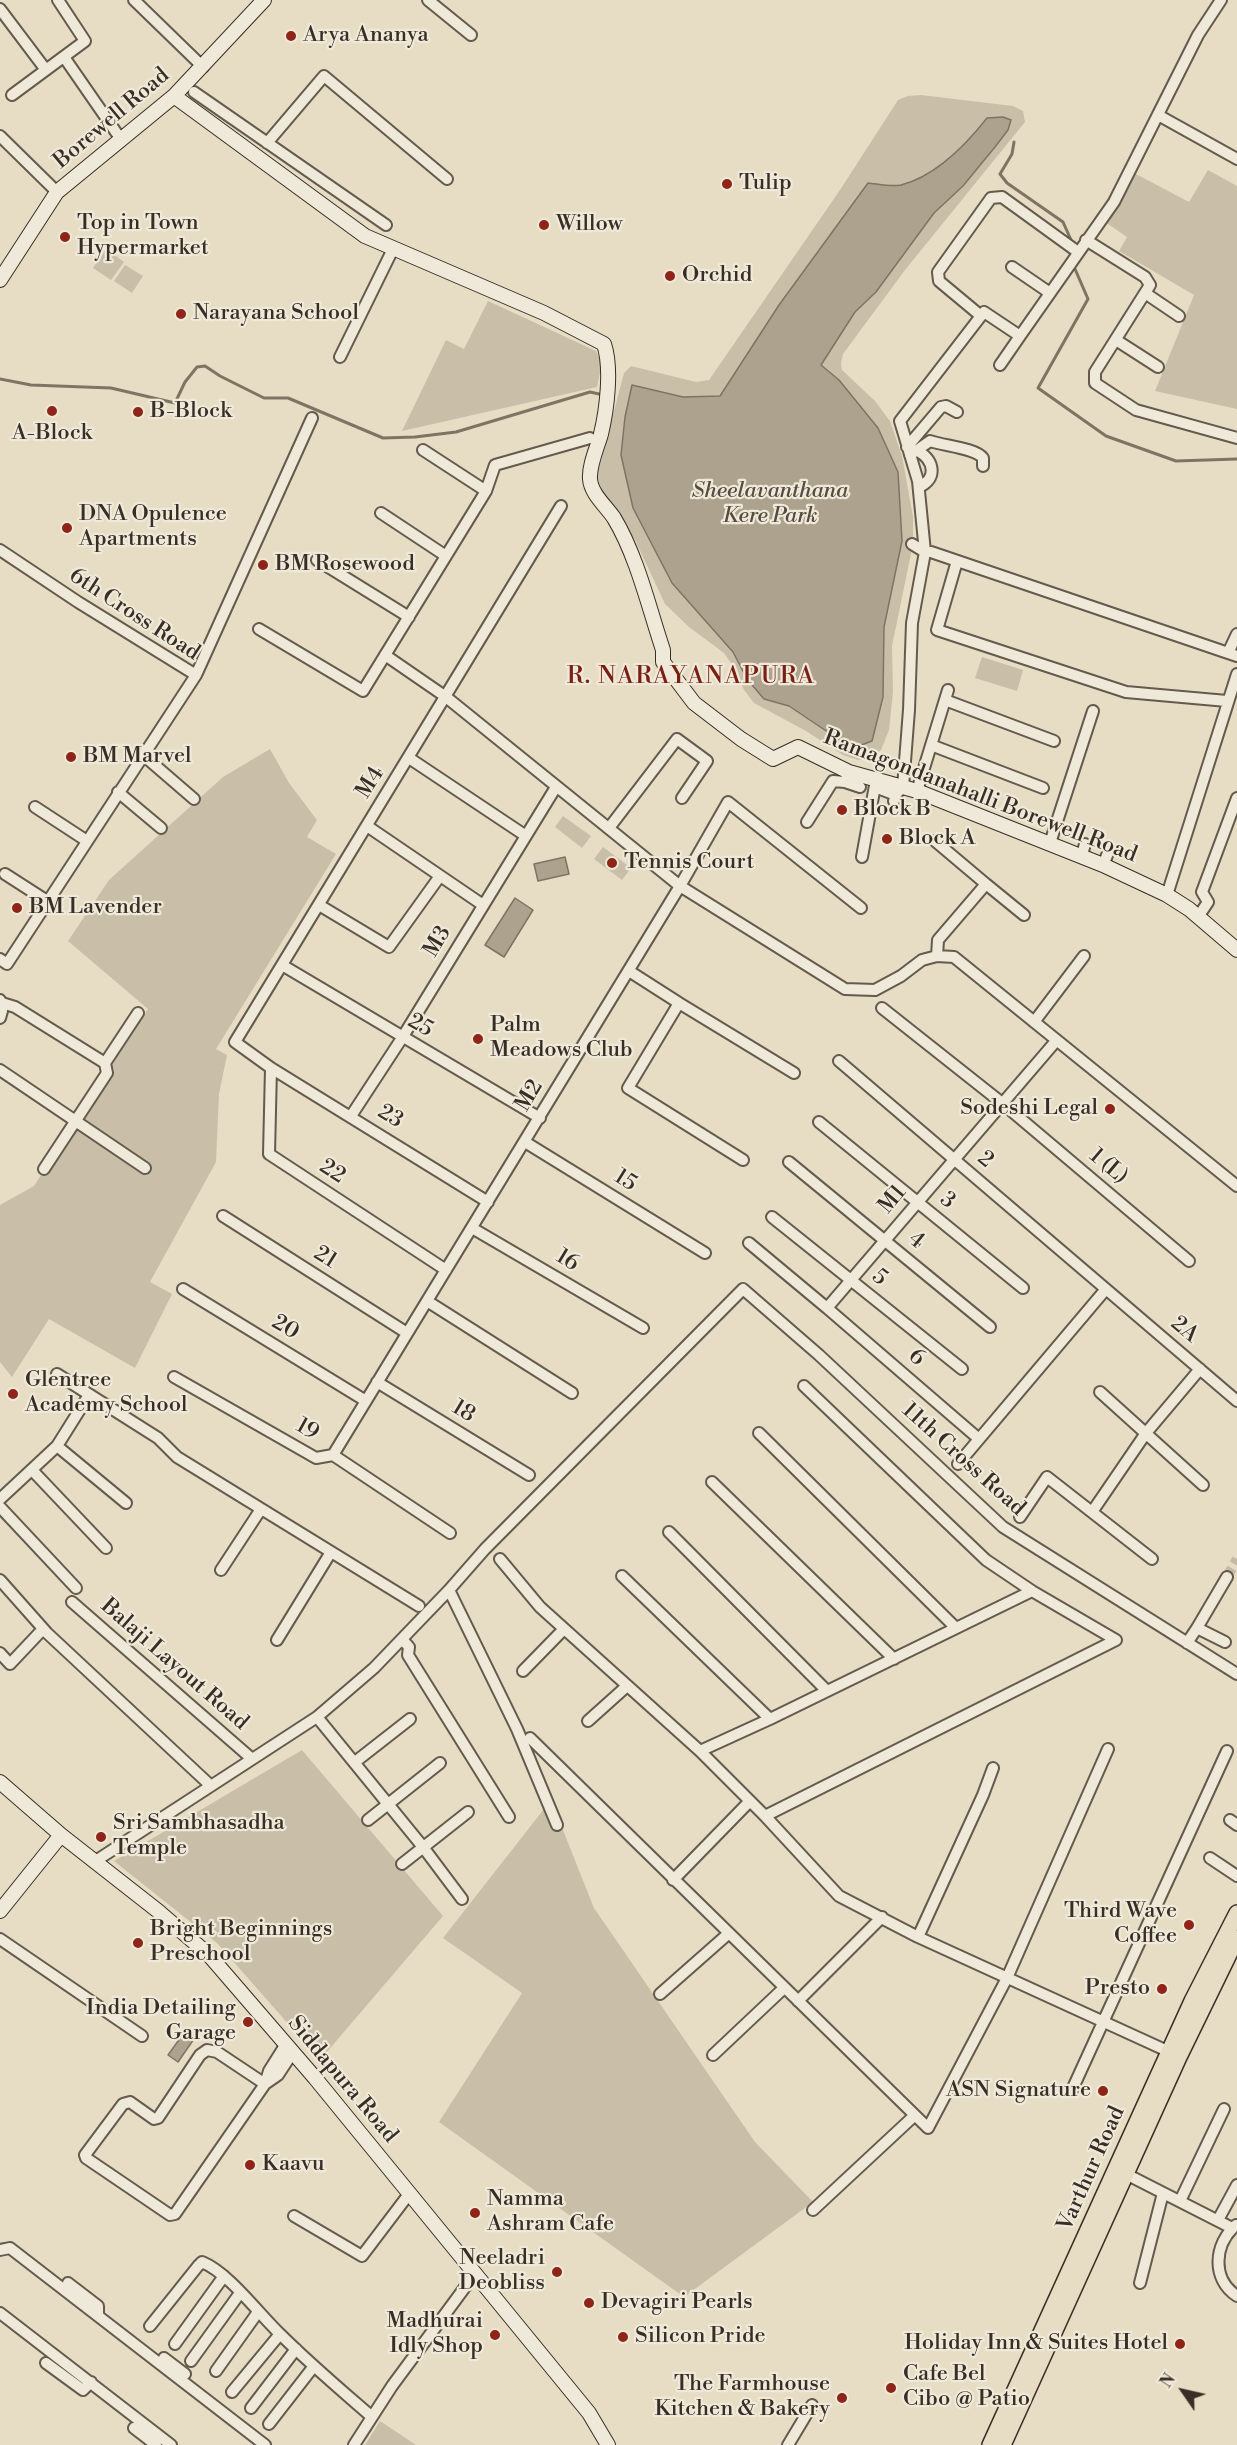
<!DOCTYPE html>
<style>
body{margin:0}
#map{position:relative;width:1237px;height:2445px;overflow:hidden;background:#e7ddc4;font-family:"Libre Bodoni",serif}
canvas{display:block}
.north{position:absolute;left:1153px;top:2361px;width:60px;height:60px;-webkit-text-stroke:4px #efe9d9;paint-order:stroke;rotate:304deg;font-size:16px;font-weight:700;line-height:24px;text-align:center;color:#382e25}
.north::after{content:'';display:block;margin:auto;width:21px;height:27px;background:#382e25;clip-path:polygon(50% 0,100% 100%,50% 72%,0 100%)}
</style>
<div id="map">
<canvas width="1237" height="2445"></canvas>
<div class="north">N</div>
</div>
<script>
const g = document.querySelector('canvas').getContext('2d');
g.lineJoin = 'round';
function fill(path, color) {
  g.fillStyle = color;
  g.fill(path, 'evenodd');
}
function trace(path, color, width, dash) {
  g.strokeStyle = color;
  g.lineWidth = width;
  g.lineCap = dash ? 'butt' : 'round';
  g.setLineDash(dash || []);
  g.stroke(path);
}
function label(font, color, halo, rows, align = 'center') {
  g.font = font + ' "Libre Bodoni",serif';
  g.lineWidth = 4.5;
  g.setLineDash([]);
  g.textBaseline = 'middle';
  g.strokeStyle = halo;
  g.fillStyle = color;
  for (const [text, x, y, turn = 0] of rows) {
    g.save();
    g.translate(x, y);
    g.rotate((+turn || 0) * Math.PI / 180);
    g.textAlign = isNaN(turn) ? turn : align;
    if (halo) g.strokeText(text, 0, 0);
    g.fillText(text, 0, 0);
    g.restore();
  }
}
fill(new Path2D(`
 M921,95L1013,106L1023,111L1025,122L905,270L843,354L841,363L842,370L875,401L890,421L902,456L913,517V544L892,646L893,692L889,730L881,750L868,759L858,760L843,755L806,731L754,703L744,690L736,670L724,653L689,627L665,604L635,540L599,491L596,479L624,373L631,366L696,382L709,380L840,190L898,100L908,96Z
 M1208,170L1237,186V409L1155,391L1194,295L1119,251L1127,237L1105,222L1134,173L1189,202Z
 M106,249L124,262L111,280L93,268Z
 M125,265L143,276L132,293L114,281Z
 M488,301L596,351L602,363L597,387L402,431L446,340L464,349Z
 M982,657L1023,670L1017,691L975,678Z
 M270,749L289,783L317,820L307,837L336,854L216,1049L227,1055L219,1094L216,1162L150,1282L172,1294L135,1368L49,1319L12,1377L0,1362V1205L34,1186L148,1009L68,941L109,880L223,777Z
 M563,816L591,836L582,848L555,827Z
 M603,847L631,868L622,880L594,859Z
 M302,1750L443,1916L320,2060L217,1943L114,1861Z
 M551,1800L594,1908L755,2142L813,2202L684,2297L439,2122L522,1993L443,1938Z
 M380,2421L416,2445H365Z`), '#c9bfa9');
const water = new Path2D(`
 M1003,117L1011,120L1008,130L995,147L963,186L934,213L876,292L855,312L821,365L839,380L878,428L898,472L902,541L884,627L883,697L872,741L859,746L847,745L789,706L764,699L747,679L733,652L672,583L633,508L621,455L625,417L632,385L683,397L720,396L779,305L868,183C878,184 892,187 901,185C936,176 965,146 987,118Z
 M565,857L569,874L538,881L534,864Z
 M515,898L533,910L504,957L485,945Z
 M186,2030L196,2036L178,2062L168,2055Z`);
fill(water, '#aca28e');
trace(water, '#7e7464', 1.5);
trace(new Path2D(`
 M1014,142L1012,154L1000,174L1007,183L1063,222L1071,240
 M1075,269L1088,299L1038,388L1106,436L1176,461L1237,459
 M0,379L31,385L111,388L175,403L185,382L197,367L205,366L220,376L264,398H288L383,438L415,437L456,432L590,392L599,394`), '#7e7464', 3);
trace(new Path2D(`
 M1227,1577L1237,1559`), '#c4baa4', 10, [10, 5]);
const street = new Path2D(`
 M134,0L203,67
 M428,0L471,35
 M0,9L46,70
 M64,57L120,138
 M194,92L386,225
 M12,95L85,41L58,0
 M1158,115L1237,159
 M0,136L57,192
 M267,143L324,76L447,179
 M1086,240L1145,277L1150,285L1095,372V383L1136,410L1237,438
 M1012,267L1050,293
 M1145,293L1179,316
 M981,316L939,281L938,272L991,198L1002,197L1078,252
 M1116,340L1158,367
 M340,357L393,249
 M1000,365L1020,336
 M907,447L941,407L946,406L957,412
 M423,450L486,491
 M918,451C935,461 937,479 919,487
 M910,455L930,441C944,446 975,448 983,458V466
 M381,513L446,556
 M912,544L925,552
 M0,550L78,602L196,675L7,964L0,959
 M931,552L1237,656
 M317,560L409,617
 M957,561L937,630L1126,692L1227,701
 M259,629L363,691L486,491L495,465L590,438
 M1228,653L1237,634
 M385,655L446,697L680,886L728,802L861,908
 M196,675L312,418
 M945,700L1054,741
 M931,745L1043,788
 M143,755L194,799
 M409,758L526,836
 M845,782L860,787
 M875,787L896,795
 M917,791L948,690
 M118,792L161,828
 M894,801L896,794L903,787L909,710L912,623L925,552L918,481L900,421L984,312L1020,336L1114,202L1198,35L1221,0
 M35,807L87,841
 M807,822L833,781L845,782L849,772
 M367,826L483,905
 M609,828L677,739L707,761L682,798
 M935,841L986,884L938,940L937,956
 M1050,843L1093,711
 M1082,855L1085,844
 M862,857L876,780
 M1103,865L1108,853
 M5,874L47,901
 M986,884L1024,915
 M1167,895L1237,674
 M319,905L389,947L440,876
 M1198,917L1208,902L1202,892L1237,798
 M282,965L540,1118
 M629,971L679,1003L628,1088L743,1160
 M0,1000L2,1011L0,1018
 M2,1003L15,1007L105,1063L107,1073L44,1169
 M679,1003L794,1073
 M882,1008L1002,1103L1189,1261
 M1034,1022L1084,956
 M839,1061L1237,1401
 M105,1063L138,1013
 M271,1068L269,1154L446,1270
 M0,1070L145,1168
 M351,1116L402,1038L556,787
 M819,1122L1023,1288
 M525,1142L705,1253
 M789,1162L990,1327
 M488,1202L271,1068L235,1042L561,506
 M223,1216L407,1333
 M772,1217L962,1369
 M472,1228L643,1328
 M749,1243L827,1308L1056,1041
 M183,1289L366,1401
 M427,1301L572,1393
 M827,1308L979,1439
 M57,1374L158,1438L177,1457L419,1606
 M174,1377L316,1458L333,1455L450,1533
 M377,1382L529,1475
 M804,1386L986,1560L1032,1591
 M1100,1392L1203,1485
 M759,1433L956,1628
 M57,1446L126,1503
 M333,1455L680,886L845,989L875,990L901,976L922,960L937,956L954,957L1237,1186
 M958,1464L1106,1289
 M32,1470L106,1548
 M712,1482L894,1659
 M0,1499L57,1446L89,1395
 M0,1507L76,1588
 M1092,1512L1146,1433L1200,1369
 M1020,1517L1047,1477L1152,1559
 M669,1532L827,1691
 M500,1559L540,1607L700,1751L765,1816L839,1896L918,1937L1174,2054
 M221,1570L261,1509
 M622,1576L770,1719
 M0,1580L47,1633L210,1785
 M449,1590L517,1729L557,1825
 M72,1602L251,1758
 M1197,1628L1227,1577
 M402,1639L409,1647L408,1655L509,1817
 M277,1640L331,1552
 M1187,1643L1197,1628L1225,1642
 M0,1653L10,1664L43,1629
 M523,1671L563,1630
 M317,1717L423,1847L462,1899
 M588,1721L627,1686
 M530,1738L928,2128L1007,1978L1108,1749
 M700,1751L770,1719L1032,1591L1116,1640L765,1816
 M355,1762L410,1719
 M368,1820L440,1763
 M1230,1820L1237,1825
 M1210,1858L1237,1876
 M94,1862L317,1717L374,1668L449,1590L485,1549L743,1289L819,1355L1003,1527L1237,1674
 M402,1864L468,1812
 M673,1880L750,1801
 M918,1937L983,1795L993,1768
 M0,1939L142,2036
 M660,1994L728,1934
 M798,2001L882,1917
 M713,2055L784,1988
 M265,2084L217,2052L207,2050L200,2055L158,2118L154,2119L130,2102L123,2104L85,2155L86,2158L170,2215L175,2214L265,2084L269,2071L286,2044
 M265,2084L278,2075L293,2052
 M1072,2090L1227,1751
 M1126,2174L1232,2228
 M1180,2201L1224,2109
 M813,2210L914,2116
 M294,2216L362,2256L409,2194
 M1218,2220L1237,2185
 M1236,2225C1214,2244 1211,2279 1237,2296
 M0,2250L10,2248L265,2445
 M68,2283L98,2306V2316
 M1140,2283L1163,2193
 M0,2313L171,2445
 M150,2326L198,2266L202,2262C229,2273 258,2313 280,2334C309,2363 341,2390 372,2417
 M175,2344L224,2276
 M164,2358L185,2374
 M191,2361L240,2293
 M46,2363L83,2390L91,2382
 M216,2371L258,2312
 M232,2392L280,2334
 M251,2408L296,2349
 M269,2424L314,2366
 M134,2428L156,2445
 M354,2445L392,2386L474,2275
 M788,2445L812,2405`);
const secondary = new Path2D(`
 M174,96L365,236L544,313L604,344C612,368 607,409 601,434C597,448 589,465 590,479C591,494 606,506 614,518C637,556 649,608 663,650V662L694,703L741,739L773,759L798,747L849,772L917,791L1103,865L1167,895L1189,909L1237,950
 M0,280L57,192L174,96L264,0
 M0,1782L61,1835L158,1911L209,1955L315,2078L589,2413L608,2445
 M0,1911L61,1835`);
const primary = new Path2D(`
 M990,2445L1192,2001L1237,1913
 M1003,2445L1179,2057L1237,1938`);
trace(street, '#645a4d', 14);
trace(secondary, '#382e25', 16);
trace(primary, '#382e25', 18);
trace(street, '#efe9d9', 10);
trace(secondary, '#efe9d9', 14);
trace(primary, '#e7ddc4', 15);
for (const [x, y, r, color] of [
 [291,36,6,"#8f2418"],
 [727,184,6,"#8f2418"],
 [544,225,6,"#8f2418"],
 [65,237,6,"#8f2418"],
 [670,276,6,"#8f2418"],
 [181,314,6,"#8f2418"],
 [52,411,6,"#8f2418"],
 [138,412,6,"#8f2418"],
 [67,528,6,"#8f2418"],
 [263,565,6,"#8f2418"],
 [71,757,6,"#8f2418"],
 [842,810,6,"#8f2418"],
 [887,839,6,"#8f2418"],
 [612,863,6,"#8f2418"],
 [17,908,6,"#8f2418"],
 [478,1039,6,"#8f2418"],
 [1110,1109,6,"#8f2418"],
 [13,1394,6,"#8f2418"],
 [101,1837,6,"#8f2418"],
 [1189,1925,6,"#8f2418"],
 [138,1943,6,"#8f2418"],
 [1162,1989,6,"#8f2418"],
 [248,2022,6,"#8f2418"],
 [1103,2091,6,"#8f2418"],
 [250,2165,6,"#8f2418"],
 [475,2213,6,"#8f2418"],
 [557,2272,6,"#8f2418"],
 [589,2303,6,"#8f2418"],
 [495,2335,6,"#8f2418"],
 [623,2337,6,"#8f2418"],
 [1180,2344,6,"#8f2418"],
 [891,2388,6,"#8f2418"],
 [842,2398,6,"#8f2418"]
]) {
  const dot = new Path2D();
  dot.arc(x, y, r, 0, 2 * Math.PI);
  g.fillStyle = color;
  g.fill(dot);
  trace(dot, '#efe9d9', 2);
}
label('22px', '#382e25', '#efe9d9', [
 ["Arya Ananya",303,36],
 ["Tulip",739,184],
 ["Top in Town",77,224],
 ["Hypermarket",77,249],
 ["Willow",556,225],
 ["Orchid",682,276],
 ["Narayana School",193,314],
 ["B-Block",150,412],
 ["A-Block",52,434,"center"],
 ["DNA Opulence",79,515],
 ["Apartments",79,540],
 ["BM Rosewood",275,565],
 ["BM Marvel",83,757],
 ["Block B",854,810],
 ["Block A",899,839],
 ["Tennis Court",624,863],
 ["BM Lavender",29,908],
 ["Palm",490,1026],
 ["Meadows Club",490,1051],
 ["Sodeshi Legal",1098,1109,"right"],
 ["Glentree",25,1381],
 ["Academy School",25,1406],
 ["Sri Sambhasadha",113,1824],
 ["Temple",113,1849],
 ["Third Wave",1177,1912,"right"],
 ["Coffee",1177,1937,"right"],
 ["Bright Beginnings",150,1930],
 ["Preschool",150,1955],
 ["Presto",1150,1989,"right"],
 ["India Detailing",236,2009,"right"],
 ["Garage",236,2034,"right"],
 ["ASN Signature",1091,2091,"right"],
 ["Kaavu",262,2165],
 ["Namma",487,2200],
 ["Ashram Cafe",487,2225],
 ["Neeladri",545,2259,"right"],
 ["Deobliss",545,2284,"right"],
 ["Devagiri Pearls",601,2303],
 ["Madhurai",483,2322,"right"],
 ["Idly Shop",483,2347,"right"],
 ["Silicon Pride",635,2337],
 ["Holiday Inn & Suites Hotel",1168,2344,"right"],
 ["Cafe Bel",903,2375],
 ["Cibo @ Patio",903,2400],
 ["The Farmhouse",830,2385,"right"],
 ["Kitchen & Bakery",830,2410,"right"]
], 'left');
label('22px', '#382e25', '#efe9d9', [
 ["Borewell Road",112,119,-40],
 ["6th Cross Road",134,615,33],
 ["M4",371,783,-58],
 ["Ramagondanahalli Borewell Road",980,797,21],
 ["M3",438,942,-59],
 ["25",420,1026,30],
 ["M2",530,1096,-59],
 ["23",390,1117,32],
 ["2",985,1160,40],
 ["1 (L)",1108,1167,40],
 ["22",332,1172,33],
 ["15",625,1181,32],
 ["M1",893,1200,-50],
 ["3",947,1201,39],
 ["4",916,1241,39],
 ["21",325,1258,32],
 ["16",567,1261,31],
 ["5",879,1278,39],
 ["20",285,1328,31],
 ["2A",1184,1330,40],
 ["6",916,1358,40],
 ["18",463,1412,31],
 ["19",307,1430,29],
 ["11th Cross Road",963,1460,42],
 ["Balaji Layout Road",174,1665,41],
 ["Siddapura Road",342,2080,50],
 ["Varthur Road",1092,2169,-66]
]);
label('italic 22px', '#554b3f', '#efe9d9', [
 ["Sheelavanthana",770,492],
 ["Kere Park",770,517]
]);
g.letterSpacing = '1.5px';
label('24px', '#7a1f14', '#efe9d9', [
 ["R. NARAYANAPURA",691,677]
]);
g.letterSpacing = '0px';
</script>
